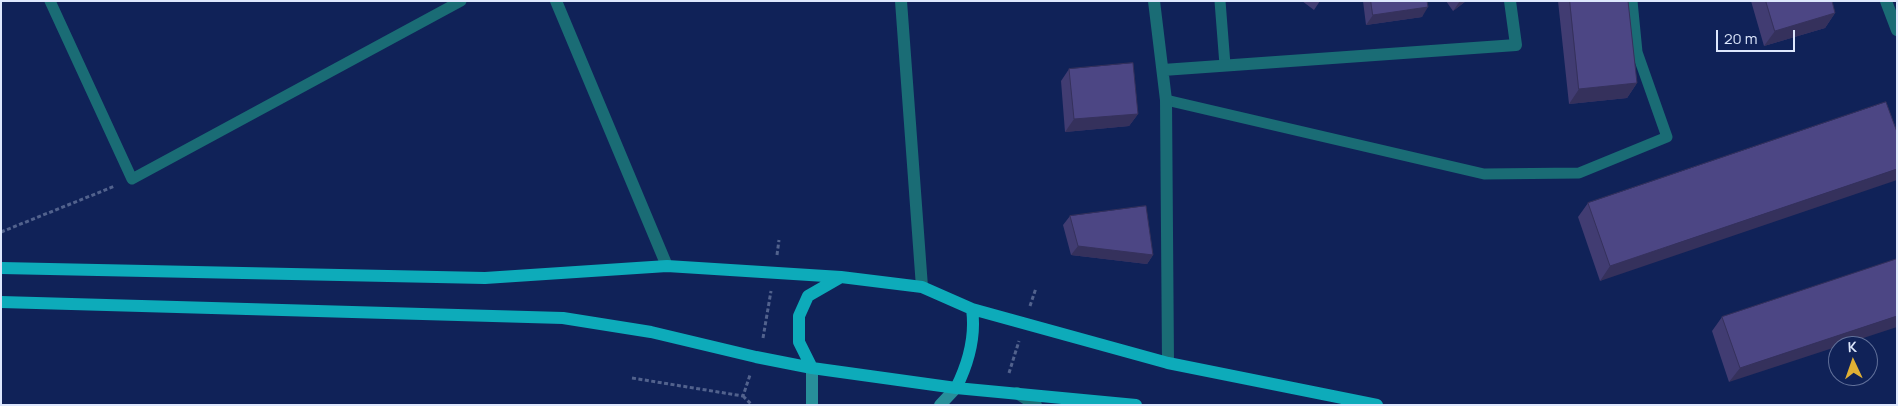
<!DOCTYPE html>
<style>
body{margin:0}
#map{position:relative;width:1898px;height:406px;overflow:hidden;background:#102258;font-family:Manrope,sans-serif}
canvas{display:block}
.frame{position:absolute;inset:0;border:2px solid #dee8fd;pointer-events:none}
.north{position:absolute;left:1828px;top:336px;width:50px;height:50px;box-sizing:border-box;background:#102258;border:1px solid #62719a;border-radius:50%;rotate:357deg;font-size:14px;font-weight:700;line-height:20px;text-align:center;color:#dee8fd}
.north::after{content:'';display:block;margin:auto;width:18px;height:22px;background:#e0b034;clip-path:polygon(50% 0,100% 100%,50% 72%,0 100%)}
.scale{position:absolute;left:1716px;top:30px;width:79px;height:22px;box-sizing:border-box;border:2px solid #dee8fd;border-top:0;padding-left:6px;font-size:15px;line-height:18px;white-space:nowrap;color:#dee8fd;-webkit-text-stroke:4px #102258;paint-order:stroke}
</style>
<div id="map">
<canvas width="1898" height="406"></canvas>
<div class="frame"></div>
<div class="north">K</div>
<div class="scale">20 m</div>
</div>
<script>
const g = document.querySelector('canvas').getContext('2d');
g.lineJoin = 'round';
function trace(path, color, width, dash) {
  g.strokeStyle = color;
  g.lineWidth = width;
  g.lineCap = dash ? 'butt' : 'round';
  g.setLineDash(dash || []);
  g.stroke(path);
}
function fill(path, color) {
  g.fillStyle = color;
  g.fill(path, 'evenodd');
}
trace(new Path2D(`
 M1,232L115,186
 M777,255L779,240
 M1030,306L1036,288
 M763,338L771,291
 M1009,373L1019,341
 M632,378L743,396L750,375
 M743,396L752,405`), '#52628d', 3, [4, 2.5]);
trace(new Path2D(`
 M50,1L132,179L461,1
 M1220,1L1225,65
 M1166,100L1484,174L1579,173L1667,137L1637,52L1632,1`), '#1a6c75', 11);
trace(new Path2D(`
 M556,1L667,266
 M901,1L922,287
 M1154,1L1166,100L1168,363
 M1886,1L1897,30
 M1163,70L1516,45L1510,1
 M1017,393L1036,405`), '#1a6c75', 12);
trace(new Path2D(`
 M812,368V405
 M940,405L956,388`), '#278f9a', 12);
trace(new Path2D(`
 M1,268L485,278L667,266L841,277L922,287L972,309L1168,363L1377,405
 M1,302L563,318L651,332L756,357L812,368L956,388L1136,405
 M812,368L799,342V316L808,296L841,277
 M956,388C969,362 976,337 972,309`), '#0dabba', 12);
fill(new Path2D(`
 M1302,1H1320L1314,10Z
 M1363,1H1427L1422,17L1366,25Z
 M1446,1H1466L1453,11Z
 M1558,1H1628L1637,83L1627,98L1569,104Z
 M1751,1H1832L1835,13L1825,28L1764,46Z
 M1069,69L1138,114L1129,126L1065,132L1061,81Z
 M1897,132L1600,281L1578,217L1588,203Z
 M1070,216L1153,255L1147,264L1071,255L1063,225Z
 M1897,259L1729,382L1712,331L1722,317Z`), '#413c72');
fill(new Path2D(`
 M1460,1H1466L1453,11Z
 M1428,7L1422,17L1366,25L1373,15Z
 M1835,13L1825,28L1764,46L1775,31Z
 M1637,83L1627,98L1569,104L1579,89Z
 M1138,114L1129,126L1065,132L1074,119Z
 M1897,169V180L1600,281L1610,266Z
 M1078,246L1153,255L1147,264L1071,255Z
 M1897,316V327L1729,382L1740,368Z`), '#35315c');
const building = new Path2D(`
 M1371,1H1427L1428,7L1373,15Z
 M1570,1H1628L1637,83L1579,89Z
 M1766,1H1832L1835,13L1775,31Z
 M1133,63L1138,114L1074,119L1069,69Z
 M1886,102L1897,132V169L1610,266L1588,203Z
 M1146,206L1153,255L1078,246L1070,216Z
 M1897,259V316L1740,368L1722,317Z`);
fill(building, '#4c4684');
trace(building, '#35315c', 1);
</script>
